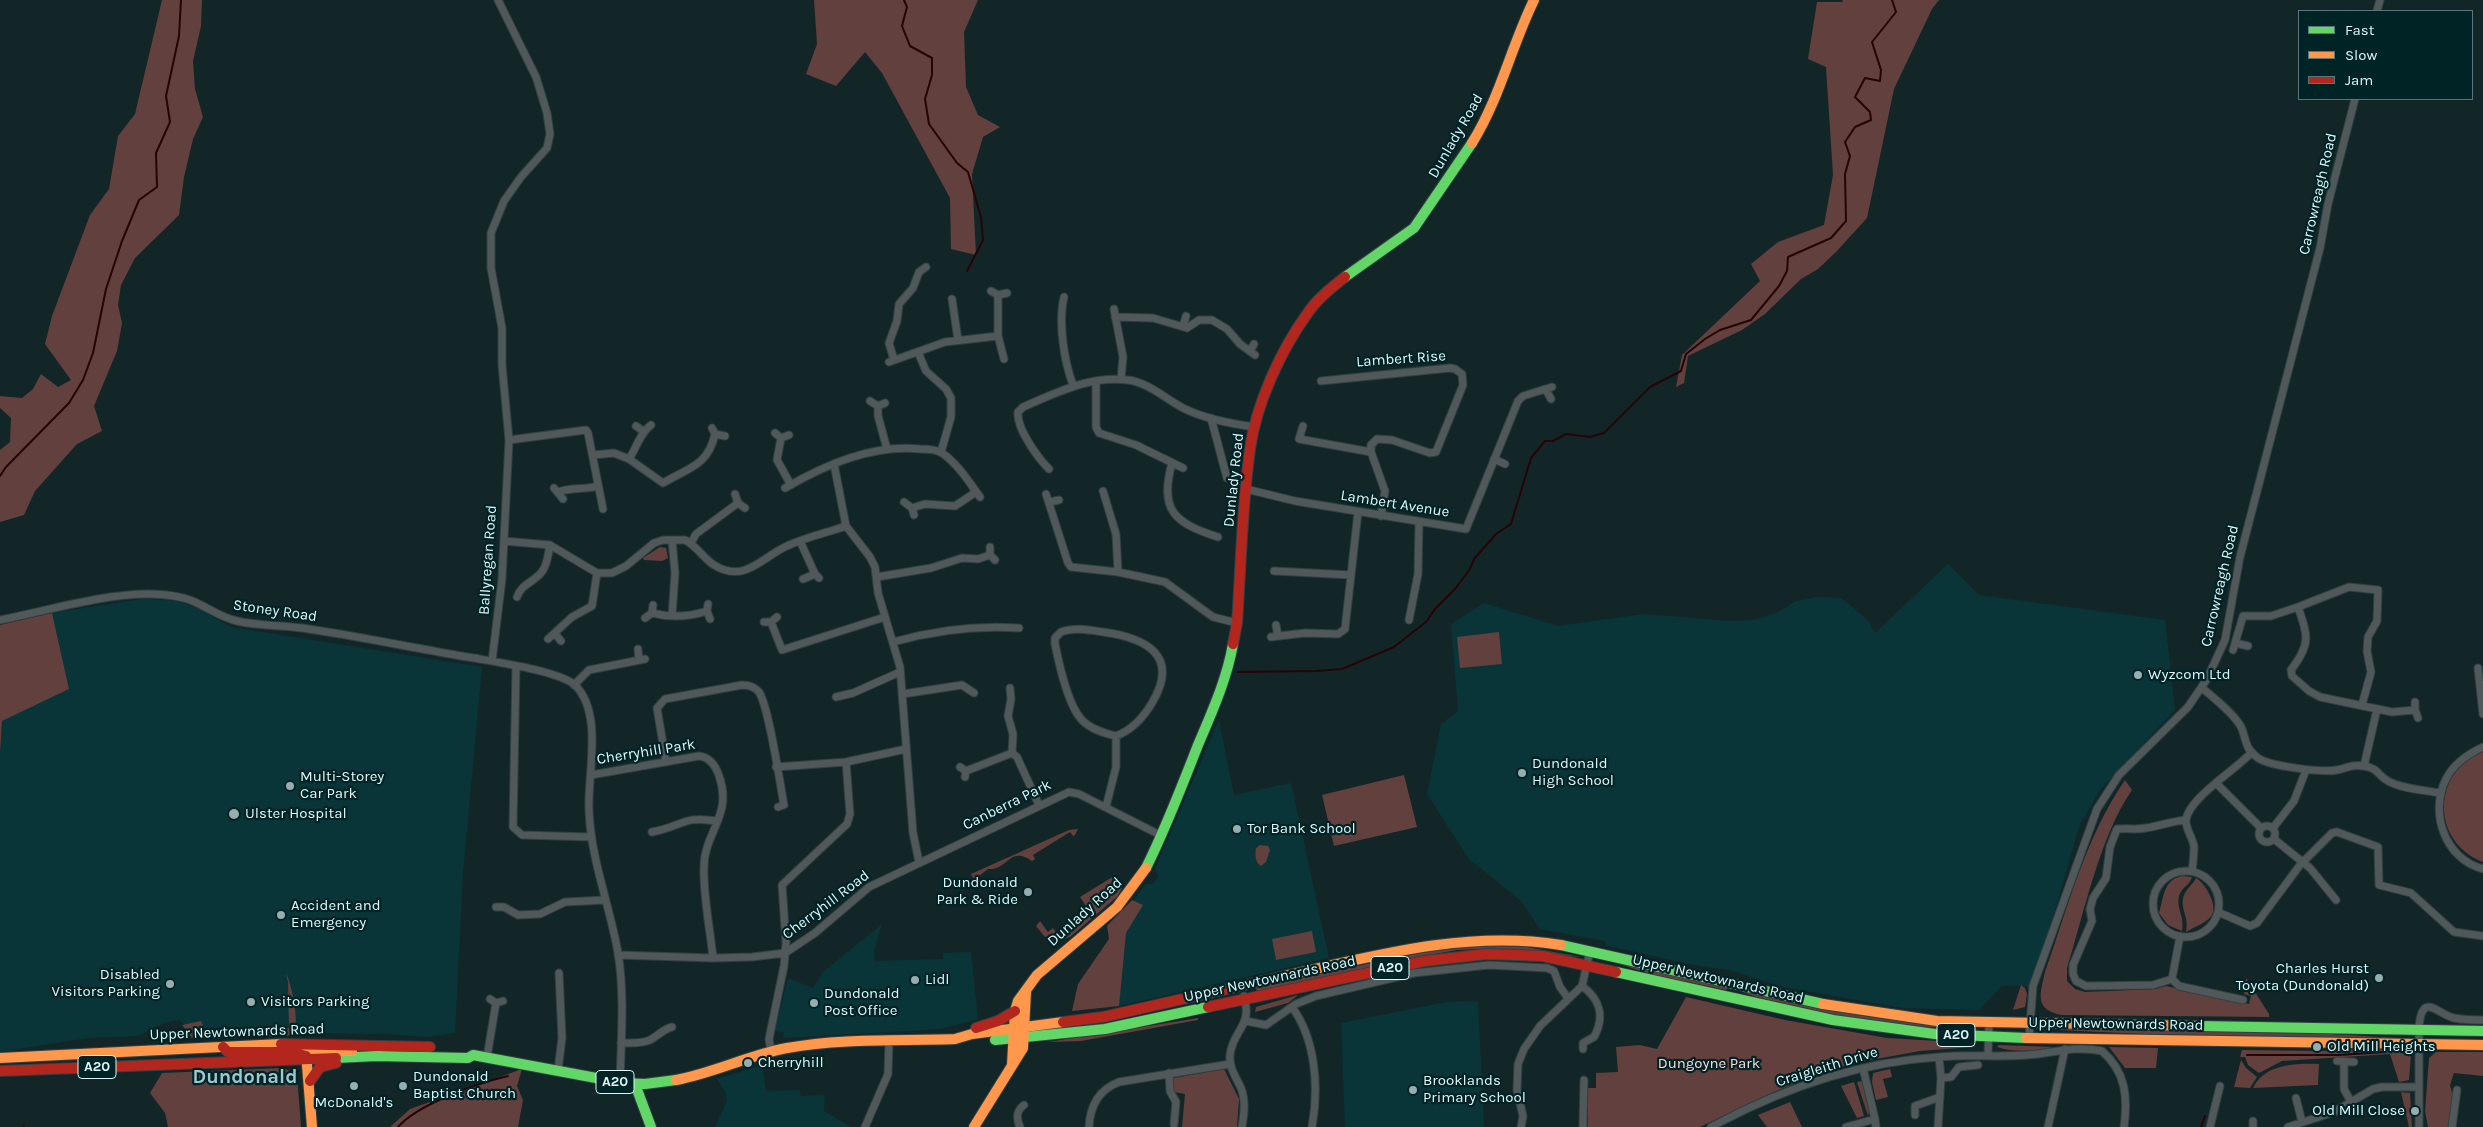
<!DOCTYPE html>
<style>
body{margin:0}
#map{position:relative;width:2483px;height:1127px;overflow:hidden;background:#122628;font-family:Karla,sans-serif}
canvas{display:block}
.legend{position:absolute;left:2298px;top:10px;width:175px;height:90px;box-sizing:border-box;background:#002326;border:1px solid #59777a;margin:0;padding:6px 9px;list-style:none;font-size:15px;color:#def6f8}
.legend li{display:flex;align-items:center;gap:10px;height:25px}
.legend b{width:25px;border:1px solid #59777a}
</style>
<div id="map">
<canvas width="2483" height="1127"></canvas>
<ul class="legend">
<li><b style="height:6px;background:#63d668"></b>Fast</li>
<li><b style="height:6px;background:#ff974d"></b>Slow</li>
<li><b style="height:6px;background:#b3261e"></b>Jam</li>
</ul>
</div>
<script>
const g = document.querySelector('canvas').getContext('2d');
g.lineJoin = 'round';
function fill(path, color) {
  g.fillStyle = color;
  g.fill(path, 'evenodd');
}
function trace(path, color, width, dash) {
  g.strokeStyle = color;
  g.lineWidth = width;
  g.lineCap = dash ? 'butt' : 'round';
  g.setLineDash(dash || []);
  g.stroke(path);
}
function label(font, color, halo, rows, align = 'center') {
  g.font = font + ' Karla,sans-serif';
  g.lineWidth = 4.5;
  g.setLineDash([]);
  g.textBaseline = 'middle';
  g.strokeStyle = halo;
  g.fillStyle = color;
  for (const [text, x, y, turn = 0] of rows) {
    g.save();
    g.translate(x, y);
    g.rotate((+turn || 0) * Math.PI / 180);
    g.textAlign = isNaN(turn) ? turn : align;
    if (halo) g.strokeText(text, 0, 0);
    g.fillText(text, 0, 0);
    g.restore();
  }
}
fill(new Path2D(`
 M1948,564L1979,595L2165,620L2175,710L2100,790L2080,824L2033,986H2002L1979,1010L1902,1008L1783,987L1729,970L1688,964L1605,945V941L1540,929L1521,901L1469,859L1427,794L1441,724L1458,711L1451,624L1484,603L1558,626L1644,614L1731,621L1754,620L1777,613L1796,601L1816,597L1841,598L1868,620L1875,633Z
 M142,599L177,601L199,609L231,627L482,667L463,873L455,1033L428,1037L388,1034L281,1033L198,1037L179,1020L164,1023L138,1036L88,1038L0,1052V754L2,721L69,689L52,613Z
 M1219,720L1234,795L1291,783L1329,958L1119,1006V918L1146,884H1153L1159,876L1155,870L1157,864Z
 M882,924L874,951L875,961L943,959V953L971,952L978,1019L941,1029L783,1038L784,1032L775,1031L788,978L813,988L823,972Z
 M1478,1001L1484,1127H1345L1341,1023L1446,1002Z
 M762,1065L766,1091L799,1090L801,1096L825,1095L824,1111L851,1127H715L727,1101L726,1093L717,1079Z`), '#0a3538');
fill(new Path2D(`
 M162,0H202L201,26L193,61L195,89L203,117L193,139L184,177L179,215L135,258L121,285L118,305L122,323L117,351L94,406L102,431L77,444L35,491L24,515L0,522V450L10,442L11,418L0,408V396L22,398L33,389L41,374L58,387L71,380L45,344L52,316L90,215L109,189L118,136L135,114Z
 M814,0H978L964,32L966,87L978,115L1000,127L983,137L972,174L976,255L951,249L950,198L882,73L865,52L836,86L806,74L817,44Z
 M1843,0H1939L1932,9L1894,89L1867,218L1836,252L1818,269L1801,279L1765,314L1742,330L1688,356L1684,383L1676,387L1682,355L1760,281L1751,264L1778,242L1824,225L1833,175L1826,67L1808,59L1817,2H1842Z
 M660,547L666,548L668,558L662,561L644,560L643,558Z
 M52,613L69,689L2,721L0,754V625Z
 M1499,632L1502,664L1460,668L1457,637Z
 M2483,752V862C2431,842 2431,772 2483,752Z
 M1404,775L1417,827L1334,846L1322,795Z
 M2125,780L2132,790C2100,836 2084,913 2067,968V981L2075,989L2085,992L2156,989L2166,986L2249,1004L2251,996L2244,994L2246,978L2269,1014V1017L2062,1015C2034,1010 2040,994 2045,972C2068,907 2086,836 2125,780Z
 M1078,829L1075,835L1073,836L1070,832L1033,855L1035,859L1032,861C1009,845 1008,871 988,869L974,880L971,874L1069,830Z
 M1260,845L1268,846L1270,850L1266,862L1261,866C1255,863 1255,854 1256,848Z
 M1114,876L1121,881L1122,888L1118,896L1070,937L1057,942L1044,936L1036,926L1040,921L1048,932L1053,928L1056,932L1088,909L1080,897Z
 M2182,876L2192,877C2190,885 2181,888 2179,896C2176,909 2185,916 2182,931L2168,925L2159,913C2164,897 2163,880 2182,876Z
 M2196,878C2205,883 2218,905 2212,915C2207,923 2194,927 2186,932C2189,916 2181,911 2183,899C2184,890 2193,885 2196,878Z
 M1132,900L1143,905L1126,933L1119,1006L1072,1011L1078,984L1109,939L1107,926Z
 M1312,931L1316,952L1276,960L1272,939Z
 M1463,944L1516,945L1581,957L1480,949L1457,950L1402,960L1257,993L1256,987Z
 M1597,957L1727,988L1726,990L1654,975Z
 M286,974C291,980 300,1025 294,1033L287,1036L196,1038H192L182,1025L201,1021L207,1037L263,1034V1029L289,1028L288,982Z
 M2021,985L2025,988L2027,994L2025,1007L2013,1010Z
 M1740,991L1927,1025L1981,1030L1979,1032L1859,1020L1756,997Z
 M1298,995L1288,1003L1255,1012L1256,1007Z
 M1686,997L1785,1020L1887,1038L1973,1043L1972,1047L1920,1051L1860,1062L1825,1071L1769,1094L1700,1127H1588V1088H1596V1073L1618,1072L1616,1047L1640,1045L1657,1049Z
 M1198,1018V1020L1081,1041L1048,1042Z
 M2060,1027L2314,1033L2414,1039L2144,1034L2059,1030Z
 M1999,1045L2054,1047C2035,1051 2015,1053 1997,1047Z
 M2109,1047L2158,1048L2156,1068H2125Z
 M2387,1048L2408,1051L2411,1055L2409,1080L2399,1082L2390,1054L2282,1061L2259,1073L2248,1065L2245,1057H2240L2242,1050L2321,1051Z
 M2436,1052H2483V1076L2454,1073L2450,1085L2453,1098L2449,1127H2428L2425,1111L2429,1058L2435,1053L2430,1054Z
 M2241,1060L2246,1068L2257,1077L2250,1088L2234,1087Z
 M2319,1064L2318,1085L2253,1088C2265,1064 2295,1063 2319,1064Z
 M283,1068L297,1074L301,1127H168L165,1113L150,1093L162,1073Z
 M522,1069L517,1086L523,1100L518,1127H390L410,1109Z
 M1224,1069L1239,1099L1237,1127H1182L1185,1094L1174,1092L1172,1082L1174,1078Z
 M1890,1069L1892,1077L1883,1079L1888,1097L1876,1100L1872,1082L1873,1073Z
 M1862,1081L1870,1108L1868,1116L1857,1082Z
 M1854,1082L1864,1116L1857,1118L1841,1086Z
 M2401,1092L2410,1093L2412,1127H2409Z
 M1790,1102L1802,1127H1767L1758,1115Z`), '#61403e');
trace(new Path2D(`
 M904,0L907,7L902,26L910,46L932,58V75L925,99L929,124L957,163L968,172L981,217L983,240L967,271
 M0,476L6,467L69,403L83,380L93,353L106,289L122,241L139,200L157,187L156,153L170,122L166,96L179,36L181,0
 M1238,672L1316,671L1342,669L1394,647L1426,622L1435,609L1455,589L1470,569L1474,559L1496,534L1511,524L1531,458L1545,441H1553L1566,434L1590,437L1604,433L1650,387L1681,371L1686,354L1705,339L1720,330L1751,320L1779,286L1787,271L1788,257L1831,238L1846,221L1845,174L1850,156L1845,142L1855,127L1871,120L1870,112L1855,97L1865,78L1880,81L1881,70L1872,42L1896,12L1892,0
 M2247,1055H2339L2385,1052
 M23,1127H24
 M398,1127C418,1104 478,1083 508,1076
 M2201,1127L2205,1116`), '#270305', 2);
const street = new Path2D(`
 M2377,11L2380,0
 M991,291L998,295L1007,293
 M998,295V336L1004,359
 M1064,297C1058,322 1064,361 1073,385
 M952,299L958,340
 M1114,309L1123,357L1121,379
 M1115,317L1153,318L1187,328L1199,320H1212L1227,329L1240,344L1255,355
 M1183,326L1186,316
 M1250,351L1254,344
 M918,352L926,371L946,389L951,398V417L941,452
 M894,360L889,343L897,321L899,304L913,288L919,272L926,267
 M889,362L945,342L998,336
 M1096,381V427L1099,433L1136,445L1183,468
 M1321,381L1450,368L1455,369L1462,374L1463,385L1436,452L1430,453L1392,440L1377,439L1371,445V452L1385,491L1381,516
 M1546,390L1551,399
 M870,401L878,406L885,403
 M878,406V416L887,449
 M1211,418L1227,478
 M636,426L643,431
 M1303,426L1299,439L1371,452
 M775,433L781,438L789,435
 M715,434L725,436
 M781,438L777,460L791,485
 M509,440L586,430L588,433L603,509
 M593,455L614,453L629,459L663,483C688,468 708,466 715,434L712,428
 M629,459C637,447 640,433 651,425
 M1494,459L1505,464
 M1172,463C1159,510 1174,523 1218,537
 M834,464L846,526L870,557L875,567L878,593L900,667L913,833L919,862
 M1049,469C1038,458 1016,428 1018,412L1023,407C1056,393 1090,375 1128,380C1148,382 1167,400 1185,409C1206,419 1232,424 1255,427
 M554,488L563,499
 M785,488C825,465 872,444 920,449C927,449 936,449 942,453C958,464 969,482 980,497
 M1246,489L1295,501L1466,529L1518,401L1523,396L1552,387
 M1103,491L1116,534L1118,572
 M558,492C572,487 585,490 598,486
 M735,494L738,503L745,508
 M1046,494L1068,563L1071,567L1118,572L1165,582L1213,617L1237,623
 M904,502L912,508L914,515
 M1050,502L1059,500
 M912,508L925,504L955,506L976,492
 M672,540L675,573L672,616
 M504,541L550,545L597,573H612L626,566L654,543L663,540H685C697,546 703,558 714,565C745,584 762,557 787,546C806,537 826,533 846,526
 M800,541L815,574
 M691,543L696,534L738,503
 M990,547V555L995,560
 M1274,571L1351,575
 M877,577L931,568L962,558L978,559L990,555
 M803,579L815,574L819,578
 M517,597C521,585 531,583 539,575C547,568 548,555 550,545
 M708,604L707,611L710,619
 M2298,607L2349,587L2378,590L2377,621L2368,637L2367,651L2371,672L2362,705
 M652,613C671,618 688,617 707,611
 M645,618L652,613L653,605
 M0,620C46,611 102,594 148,594C166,594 185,596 201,605C213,611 223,618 237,621C258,626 280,625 302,628C359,636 417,649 474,658C496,662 559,671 575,685C604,714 587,775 589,811C591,860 610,906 618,953C625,995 621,1041 620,1083
 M1409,620L1418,574L1419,522
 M764,622H771L777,617
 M771,622L782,650L885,617
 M1276,625L1278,636
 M555,634L561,641
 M1271,637L1305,633L1338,634L1345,629L1358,512
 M548,639L572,617L592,606L597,573
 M893,642C935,630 975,625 1019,628
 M2235,643L2248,646
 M638,649L639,660
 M2233,650L2243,616H2271L2298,607C2308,636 2311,644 2291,670L2292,676L2309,691L2320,697L2392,712L2415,710
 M492,661L502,579L509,440L502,365V328L491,268V233L504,201L521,177L547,148L550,134L547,113L536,77L498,0
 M516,666L513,827L522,835L591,837
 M2478,668L2483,714
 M574,685L589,670L645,659
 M1010,688L1011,699L1008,716L1013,734L1012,753
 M2202,688C2213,697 2237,716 2242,729C2247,743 2245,748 2258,758C2269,766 2323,773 2337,770C2347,768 2352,764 2363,766C2379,768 2377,775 2388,781C2402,789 2424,790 2440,793
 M903,694L962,685L974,693
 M836,697L853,693L900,672
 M2415,702V710L2418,718
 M2483,747C2468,754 2454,763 2446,779C2429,813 2445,859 2483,869
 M666,762L657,708L665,699L742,685C749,685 755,687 759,692C769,707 780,784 784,805L778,807
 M2364,766L2377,709
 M776,767L846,762L906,749
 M960,767L966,771L965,777
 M966,771L1012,753L1017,757L1039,805
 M591,775L699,756C719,758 725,790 722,807C718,827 704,844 704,866C703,896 710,928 713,958
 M2217,784L2261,828
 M1106,807L1116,767V736C1132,730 1143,718 1152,703C1180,656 1147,638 1103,632C1090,630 1074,627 1061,632L1055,638V644C1059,664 1068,704 1081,719C1090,729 1103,733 1116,736
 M2259 834a8 8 0 1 1 16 0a8 8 0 1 1-16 0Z
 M2273,828L2294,801L2306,770
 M652,832C681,827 684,815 716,821
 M2274,839L2310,868L2336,900
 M2153 904a33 33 0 1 1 66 0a33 33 0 1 1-66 0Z
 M2192,871C2193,863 2194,855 2194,847C2193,838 2186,830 2186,821C2187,799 2237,769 2252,752
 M496,907H504L518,915L540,914L565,902L605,900
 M2218,912L2250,926L2257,923L2300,865L2332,833L2337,832L2378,847L2379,885L2411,893L2454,932L2483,936
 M2180,936L2172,979L2153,985L2086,986L2076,981L2073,974V965L2092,921L2090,909L2093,898L2106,878L2110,847L2117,829C2127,828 2136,830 2146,828C2160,826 2172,821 2186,820
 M618,955L713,958L752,957L785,953L815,933L869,887L1069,792L1079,794L1162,836
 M2172,979L2179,986L2243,1000
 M1582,986C1600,999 1605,1017 1594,1037L1583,1043V1049
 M490,999L496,1003L503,1001
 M1292,1007C1316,1040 1319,1088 1312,1127
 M1246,1021L1266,1025L1296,1004L1316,996L1414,973L1489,965L1547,968L1554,971L1560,987L1568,998
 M2029,1038L2033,986L2097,809L2119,775L2188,707L2207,679L2225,640L2240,557L2320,248L2328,204L2355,99
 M621,1043C631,1043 641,1044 650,1040C658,1036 663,1029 672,1027
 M771,1051L769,1039L784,966L786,943L782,885L847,824L850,814L846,762
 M1988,1054L1989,1022
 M487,1057L496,1003
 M2337,1061L2354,1062
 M2344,1062V1089L2351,1102
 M558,1070L562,1038L559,973
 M1169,1073L1170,1091L1176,1102L1174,1124
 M1941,1078L1951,1077L1959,1067L1978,1065
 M2296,1098L2302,1122
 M1915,1115V1106L1940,1097
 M1875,1119L1876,1127
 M2253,1121V1127
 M865,1127L888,1074L889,1042
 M1020,1127C1016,1118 1016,1111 1024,1105
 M1089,1127C1090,1106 1098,1090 1119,1082L1230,1064
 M1242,1127C1244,1114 1246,1101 1241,1088C1236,1077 1229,1068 1230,1055C1233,1029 1253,1027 1244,996
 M1521,1127L1523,1116L1517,1090L1518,1064L1524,1049L1540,1026L1582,986L1590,951
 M1583,1127L1584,1080
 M1711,1127C1781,1089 1859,1062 1939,1057C1971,1054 2007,1058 2038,1054C2060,1051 2080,1046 2102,1051C2126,1072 2128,1097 2124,1127
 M1846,1127L1875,1119L1863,1068
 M1938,1127L1941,1078L1939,1057
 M2048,1127L2065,1049
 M2210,1127L2220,1086
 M2288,1127L2334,1112L2373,1089L2382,1087H2419
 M2419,1127V1027C2422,991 2437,1014 2454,1018C2464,1020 2474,1020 2483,1020
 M2452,1127L2457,1090`);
const fast = new Path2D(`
 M1345,277L1414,228L1472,143
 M1146,868C1166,828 1182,786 1198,745C1212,712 1227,679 1233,644
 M1561,945L1823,1004
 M1616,972L1833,1020L1935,1034L2026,1038
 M2199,1026L2483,1031
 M995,1040L1105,1029L1208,1007
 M336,1058L377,1056L468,1058L473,1055L623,1083L645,1084L676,1080
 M635,1084L651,1127`);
const slow = new Path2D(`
 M1472,143C1500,98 1511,47 1534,0
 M1280,977C1373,956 1465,930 1561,945
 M1823,1004L1937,1021L2199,1026
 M2026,1038L2483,1045
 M306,1048L312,1051H352
 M306,1053L312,1127
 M0,1058L281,1044
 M1012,1065L1015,1011L1018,1001L1037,975L1117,907L1146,868
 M676,1080C714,1073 749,1055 787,1048C842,1038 899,1041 955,1039L972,1034L1063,1022
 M974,1127L1023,1048L1026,992`);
const jam = new Path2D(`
 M1233,644L1237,623C1241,565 1242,506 1250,449C1256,404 1281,350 1307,314C1317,299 1331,288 1345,277
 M1208,1007L1425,961L1487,954L1542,956L1616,972
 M1063,1022L1103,1017L1280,977
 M976,1028L998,1021L1015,1011
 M281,1044L430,1047
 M223,1047L228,1052H291L306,1056
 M0,1071L336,1058
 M310,1081L320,1067L336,1063`);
trace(street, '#304143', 9);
trace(fast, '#304143', 12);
trace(slow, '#304143', 12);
trace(jam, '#304143', 12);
trace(street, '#505859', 7);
trace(fast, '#63d668', 10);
trace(slow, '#ff974d', 10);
trace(jam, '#b3261e', 10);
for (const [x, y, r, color] of [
 [2138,675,5,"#97adaf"],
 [1522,773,5,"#97adaf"],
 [290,786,5,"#97adaf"],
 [234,814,6,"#97adaf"],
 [1237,829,5,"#97adaf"],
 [1028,892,5,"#97adaf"],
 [281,915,5,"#97adaf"],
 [2379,978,5,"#97adaf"],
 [915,980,5,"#97adaf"],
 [170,984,5,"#97adaf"],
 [251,1002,5,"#97adaf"],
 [814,1003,5,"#97adaf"],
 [2317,1047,5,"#97adaf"],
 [748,1063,5,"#97adaf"],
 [354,1086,5,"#97adaf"],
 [403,1086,5,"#97adaf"],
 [1413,1090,5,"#97adaf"],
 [2415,1111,5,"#97adaf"]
]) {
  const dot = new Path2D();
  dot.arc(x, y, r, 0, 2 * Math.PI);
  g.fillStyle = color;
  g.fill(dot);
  trace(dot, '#002326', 2);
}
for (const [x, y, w] of [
 [1390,968,38],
 [1956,1035,38],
 [97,1067,38],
 [615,1082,38]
]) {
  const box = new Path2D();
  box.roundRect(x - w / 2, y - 11.5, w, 23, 4);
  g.fillStyle = '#002326';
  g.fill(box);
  trace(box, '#def6f8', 1);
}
label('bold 14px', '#def6f8', null, [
 ["A20",1390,968],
 ["A20",1956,1035],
 ["A20",97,1067],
 ["A20",615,1082]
]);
label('15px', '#def6f8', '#002326', [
 ["Dunlady Road",1456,136,-60],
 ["Carrowreagh Road",2318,194,-77],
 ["Lambert Rise",1401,359,-4],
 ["Dunlady Road",1234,480,-84],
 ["Lambert Avenue",1395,504,9],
 ["Ballyregan Road",488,560,-86],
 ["Carrowreagh Road",2220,586,-77],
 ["Stoney Road",275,611,8],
 ["Cherryhill Park",646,752,-9],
 ["Canberra Park",1007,805,-26],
 ["Cherryhill Road",826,905,-37],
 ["Dunlady Road",1085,912,-42],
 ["Upper Newtownards Road",1270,979,-12],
 ["Upper Newtownards Road",1718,979,13],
 ["Upper Newtownards Road",2116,1024,1],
 ["Upper Newtownards Road",237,1032,-2],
 ["Craigleith Drive",1827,1067,-17]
]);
label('15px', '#def6f8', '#002326', [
 ["Wyzcom Ltd",2148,675],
 ["Dundonald",1532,764],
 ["High School",1532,781],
 ["Multi-Storey",300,777],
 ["Car Park",300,794],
 ["Ulster Hospital",245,814],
 ["Tor Bank School",1247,829],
 ["Dundonald",1018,883,"right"],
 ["Park & Ride",1018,900,"right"],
 ["Accident and",291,906],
 ["Emergency",291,923],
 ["Charles Hurst",2369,969,"right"],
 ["Toyota (Dundonald)",2369,986,"right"],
 ["Disabled",160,975,"right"],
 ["Visitors Parking",160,992,"right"],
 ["Lidl",925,980],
 ["Dundonald",824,994],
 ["Post Office",824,1011],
 ["Visitors Parking",261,1002],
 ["Old Mill Heights",2327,1047],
 ["Cherryhill",758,1063],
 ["Dundonald",413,1077],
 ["Baptist Church",413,1094],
 ["Brooklands",1423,1081],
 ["Primary School",1423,1098],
 ["McDonald's",354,1103,"center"],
 ["Old Mill Close",2405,1111,"right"]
], 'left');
label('15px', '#fdd9d5', '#002326', [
 ["Dungoyne Park",1709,1064]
]);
label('bold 20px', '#9ccbcf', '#002326', [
 ["Dundonald",245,1077]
]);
</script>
